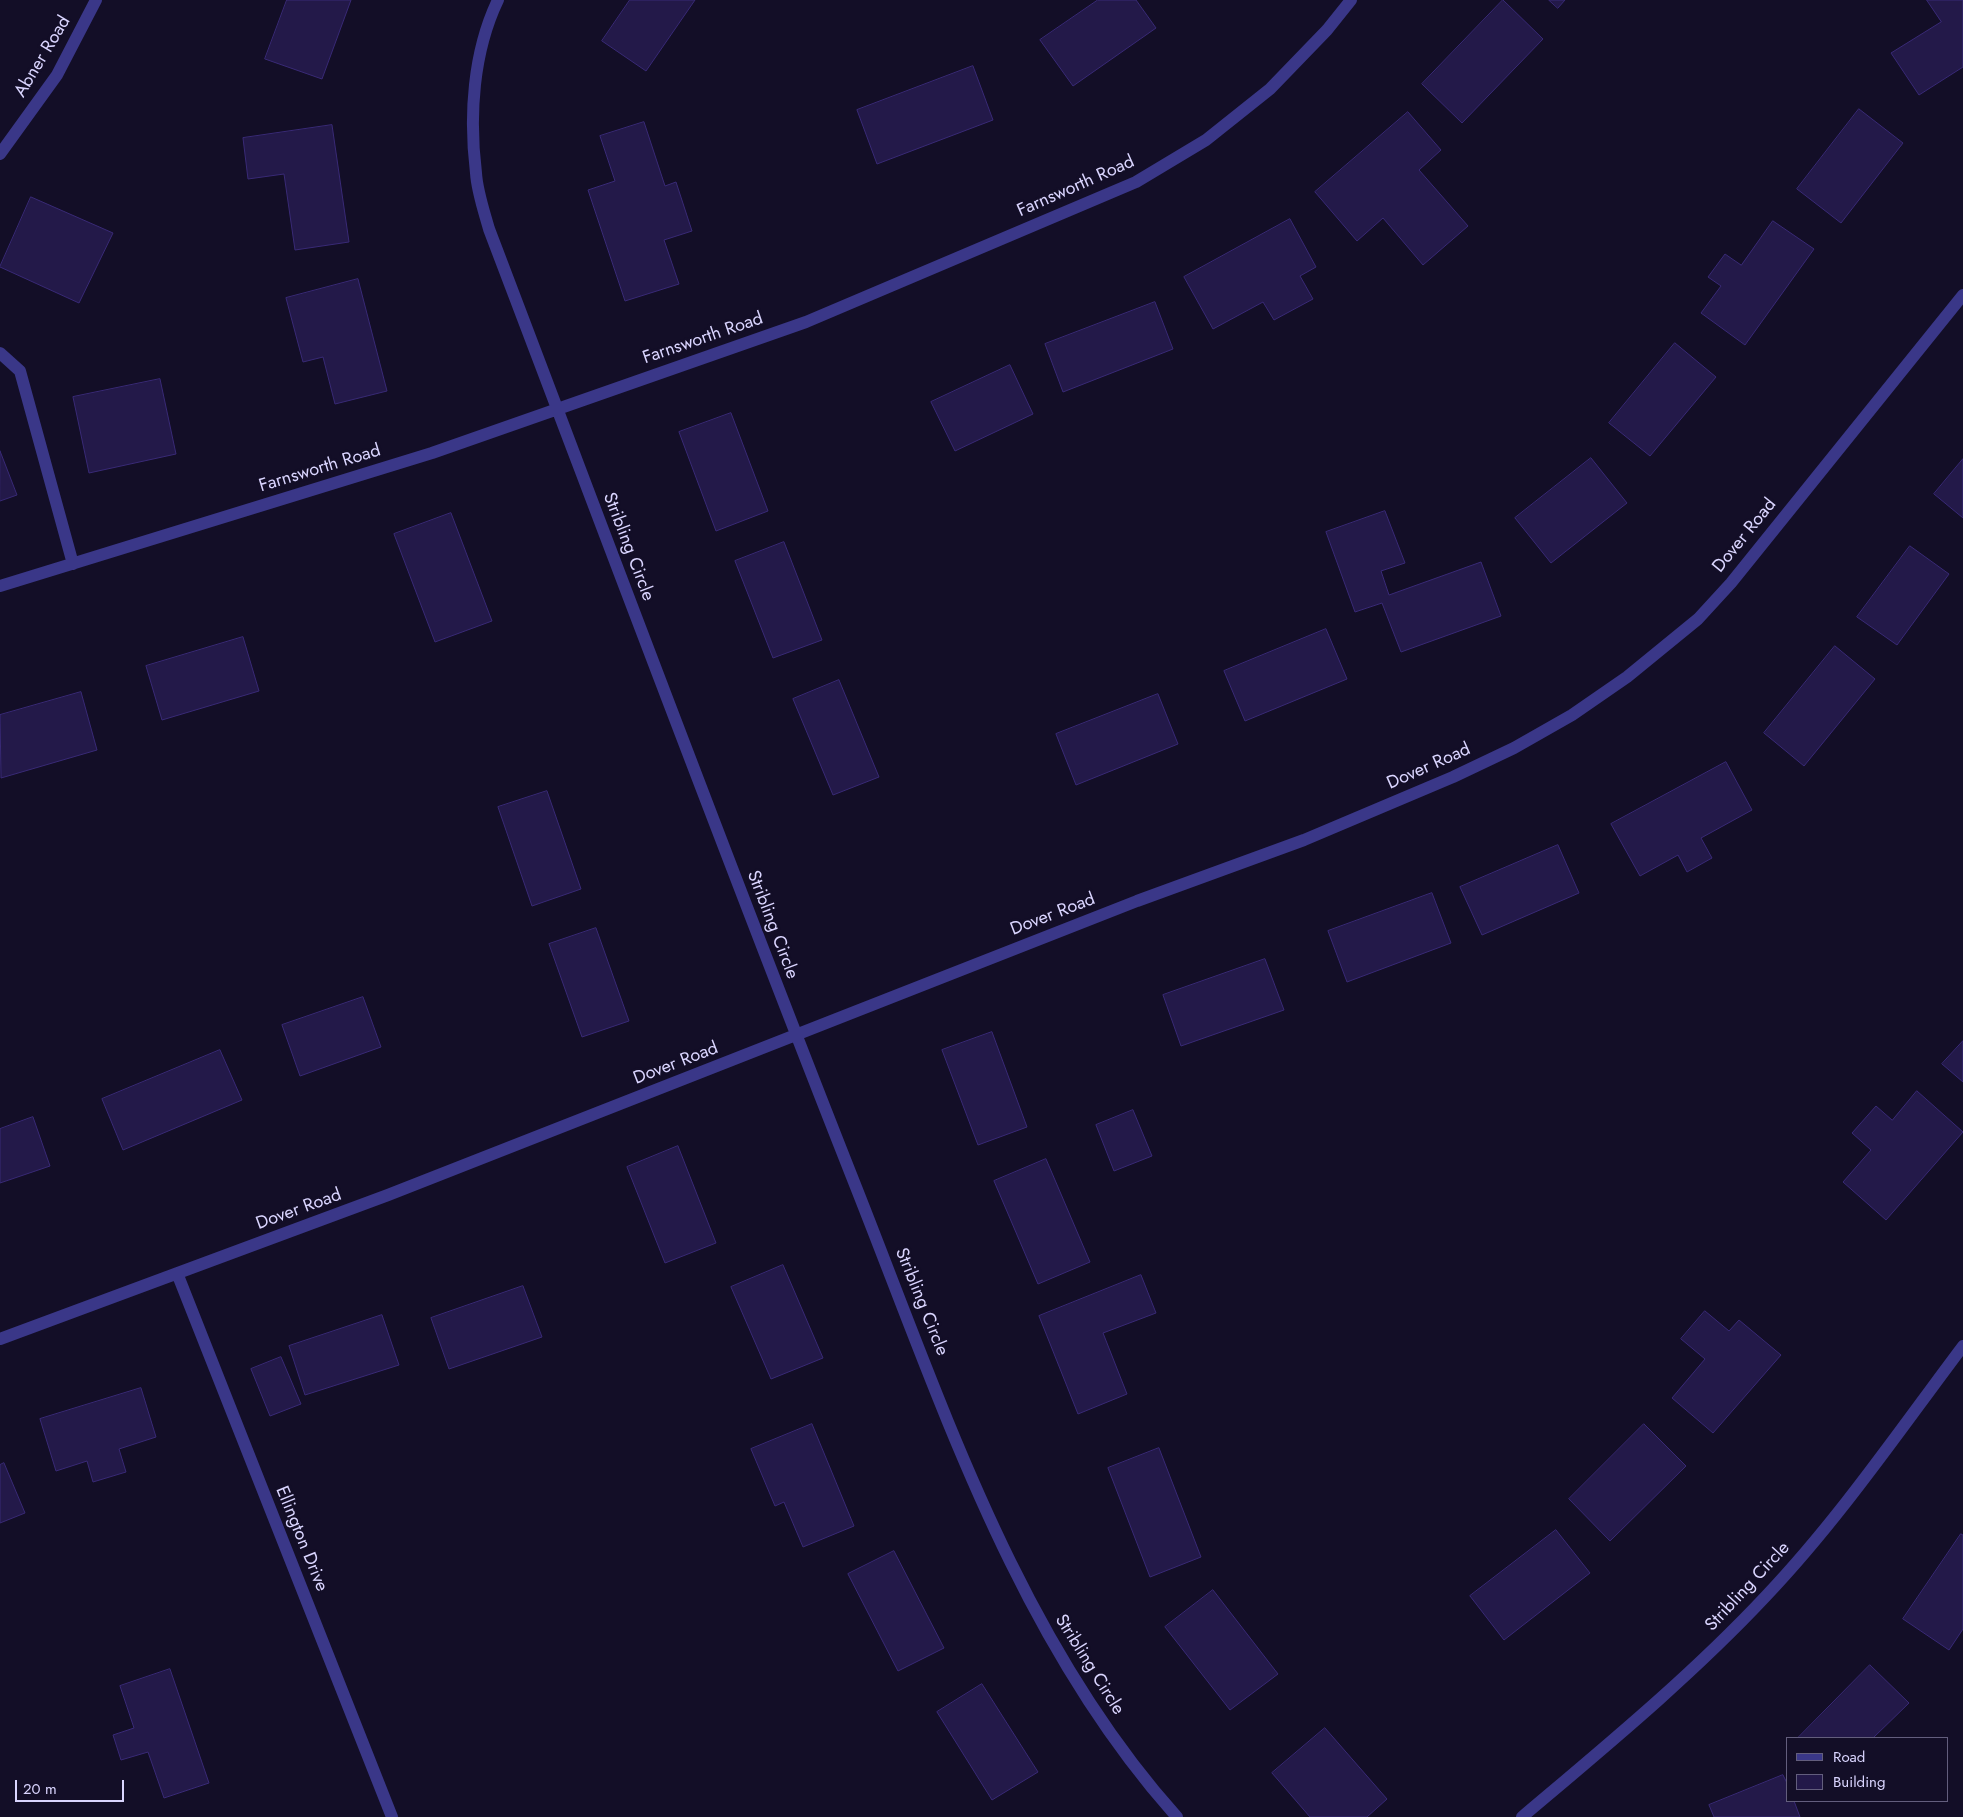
<!DOCTYPE html>
<style>
body{margin:0}
#map{position:relative;width:1963px;height:1817px;overflow:hidden;background:#130e27;font-family:Jost,sans-serif}
canvas{display:block}
.legend{position:absolute;left:1786px;top:1737px;width:162px;height:65px;box-sizing:border-box;background:#130e27;border:1px solid #635e7d;margin:0;padding:6px 9px;list-style:none;font-size:15px;color:#dad5ff}
.legend li{display:flex;align-items:center;gap:10px;height:25px}
.legend b{width:25px;border:1px solid #635e7d}
.scale{position:absolute;left:15px;top:1780px;width:109px;height:22px;box-sizing:border-box;border:2px solid #dad5ff;border-top:0;padding-left:6px;font-size:15px;line-height:18px;white-space:nowrap;color:#dad5ff;-webkit-text-stroke:4px #130e27;paint-order:stroke}
</style>
<div id="map">
<canvas width="1963" height="1817"></canvas>
<ul class="legend">
<li><b style="height:6px;background:#3a3788"></b>Road</li>
<li><b style="height:14px;background:#231949"></b>Building</li>
</ul>
<div class="scale">20 m</div>
</div>
<script>
const g = document.querySelector('canvas').getContext('2d');
g.lineJoin = 'round';
function fill(path, color) {
  g.fillStyle = color;
  g.fill(path, 'evenodd');
}
function trace(path, color, width, dash) {
  g.strokeStyle = color;
  g.lineWidth = width;
  g.lineCap = dash ? 'butt' : 'round';
  g.setLineDash(dash || []);
  g.stroke(path);
}
function label(font, color, halo, rows, align = 'center') {
  g.font = font + ' Jost,sans-serif';
  g.lineWidth = 5;
  g.setLineDash([]);
  g.textBaseline = 'middle';
  g.strokeStyle = halo;
  g.fillStyle = color;
  for (const [text, x, y, turn = 0] of rows) {
    g.save();
    g.translate(x, y);
    g.rotate((+turn || 0) * Math.PI / 180);
    g.textAlign = isNaN(turn) ? turn : align;
    if (halo) g.strokeText(text, 0, 0);
    g.fillText(text, 0, 0);
    g.restore();
  }
}
const building = new Path2D(`
 M287,0H351L322,79L265,59Z
 M630,0H695L646,71L602,41Z
 M1098,0H1136L1156,28L1073,86L1040,40Z
 M1503,0L1543,39L1462,123L1422,84Z
 M1549,0H1565L1558,8Z
 M1927,0H1963V67L1919,95L1891,53L1941,22Z
 M973,66L993,120L877,164L857,110Z
 M1859,109L1903,143L1841,223L1797,189Z
 M1408,112L1441,150L1419,170L1468,226L1423,265L1383,218L1357,241L1315,192Z
 M644,122L665,186L676,182L692,231L664,240L679,284L625,301L588,190L615,181L600,136Z
 M332,125L349,242L295,250L284,174L248,179L243,138Z
 M31,197L113,233L79,303L0,267Z
 M1290,219L1316,267L1300,276L1313,299L1274,320L1263,302L1213,329L1184,277Z
 M1773,221L1814,249L1745,345L1701,313L1721,286L1708,277L1725,254L1741,265Z
 M358,279L387,391L335,404L323,357L303,362L286,298Z
 M1155,302L1173,349L1063,392L1045,344Z
 M1675,343L1716,377L1650,456L1609,423Z
 M1010,365L1033,414L955,451L931,402Z
 M160,379L176,454L89,473L73,397Z
 M731,413L768,511L716,531L679,432Z
 M0,451L17,495L0,501Z
 M1591,458L1627,503L1551,563L1515,518Z
 M1963,459V518L1934,494Z
 M1385,511L1405,563L1381,571L1389,595L1481,562L1501,616L1401,652L1382,603L1355,612L1326,532Z
 M451,513L492,621L435,642L394,534Z
 M784,542L822,640L773,658L735,561Z
 M1910,546L1949,574L1897,645L1857,617Z
 M1326,629L1347,679L1245,721L1224,671Z
 M243,637L259,691L162,720L146,666Z
 M1835,646L1875,679L1804,766L1764,733Z
 M839,680L879,777L833,795L793,699Z
 M81,692L97,750L1,778L0,715Z
 M1158,694L1178,744L1076,785L1056,734Z
 M1726,762L1752,810L1701,838L1712,858L1687,872L1678,855L1640,876L1611,824Z
 M547,791L581,889L532,906L498,807Z
 M1558,845L1579,893L1482,935L1460,887Z
 M1432,893L1451,943L1347,982L1328,931Z
 M596,928L629,1021L582,1037L549,944Z
 M1265,959L1284,1010L1181,1046L1163,995Z
 M363,997L381,1047L300,1076L282,1025Z
 M992,1032L1027,1127L978,1145L942,1050Z
 M1963,1041V1082L1942,1064Z
 M220,1050L242,1100L123,1150L102,1099Z
 M1917,1091L1963,1132L1886,1220L1843,1182L1871,1150L1852,1133L1876,1106L1892,1120Z
 M1133,1110L1152,1156L1114,1171L1096,1125Z
 M33,1117L50,1166L0,1183V1129Z
 M678,1146L716,1243L665,1263L627,1167Z
 M1046,1159L1090,1262L1038,1284L994,1181Z
 M783,1265L823,1358L771,1379L731,1287Z
 M1141,1275L1156,1313L1103,1333L1127,1394L1078,1414L1039,1316Z
 M523,1286L542,1337L449,1369L431,1318Z
 M1705,1311L1729,1331L1739,1320L1781,1355L1713,1433L1672,1398L1705,1359L1681,1339Z
 M382,1315L399,1365L305,1395L289,1346Z
 M281,1357L301,1404L270,1416L251,1369Z
 M141,1388L156,1437L119,1449L126,1472L93,1482L87,1461L56,1471L40,1419Z
 M812,1424L854,1526L803,1547L784,1502L775,1506L751,1449Z
 M1644,1424L1686,1466L1610,1541L1569,1499Z
 M1159,1448L1201,1557L1150,1577L1108,1468Z
 M4,1463L25,1513L0,1523V1465Z
 M1556,1530L1590,1573L1504,1640L1470,1596Z
 M1961,1534L1963,1535V1629L1949,1650L1903,1619Z
 M894,1551L944,1648L898,1671L848,1574Z
 M1213,1590L1278,1674L1230,1710L1165,1627Z
 M1870,1665L1909,1703L1873,1738H1800L1799,1737Z
 M170,1669L209,1783L164,1798L148,1752L121,1760L113,1735L134,1728L120,1686Z
 M982,1684L1038,1772L992,1800L937,1712Z
 M1325,1728L1387,1799L1367,1817H1310L1272,1773Z
 M1783,1775L1787,1783V1801H1794L1800,1817H1714L1709,1805Z`);
fill(building, '#231949');
trace(building, '#392a76', 1);
trace(new Path2D(`
 M498,0C473,52 469,116 476,173C477,191 484,211 489,229C610,547 729,866 854,1182C941,1401 1017,1639 1177,1817
 M0,154L57,75L96,0
 M0,353L20,371L73,564
 M0,586L432,453L806,322L1136,182L1206,140L1270,89L1327,30L1351,0
 M177,1273L392,1817
 M0,1339L388,1195L1137,901L1304,840L1453,777L1514,748L1572,715L1627,677L1698,619L1731,583L1963,295
 M1522,1817C1606,1746 1691,1676 1766,1596C1839,1519 1899,1431 1963,1346`), '#3a3788', 12);
label('18px', '#dad5ff', '#130e27', [
 ["Abner Road",43,57,-59],
 ["Farnsworth Road",1076,187,-24],
 ["Farnsworth Road",703,339,-19],
 ["Farnsworth Road",320,469,-17],
 ["Dover Road",1745,536,-51],
 ["Stribling Circle",628,547,69],
 ["Dover Road",1429,767,-24],
 ["Dover Road",1053,915,-21],
 ["Stribling Circle",772,925,69],
 ["Dover Road",676,1064,-21],
 ["Dover Road",299,1210,-20],
 ["Stribling Circle",921,1302,68],
 ["Ellington Drive",301,1539,68],
 ["Stribling Circle",1748,1587,-47],
 ["Stribling Circle",1089,1665,58]
]);
</script>
